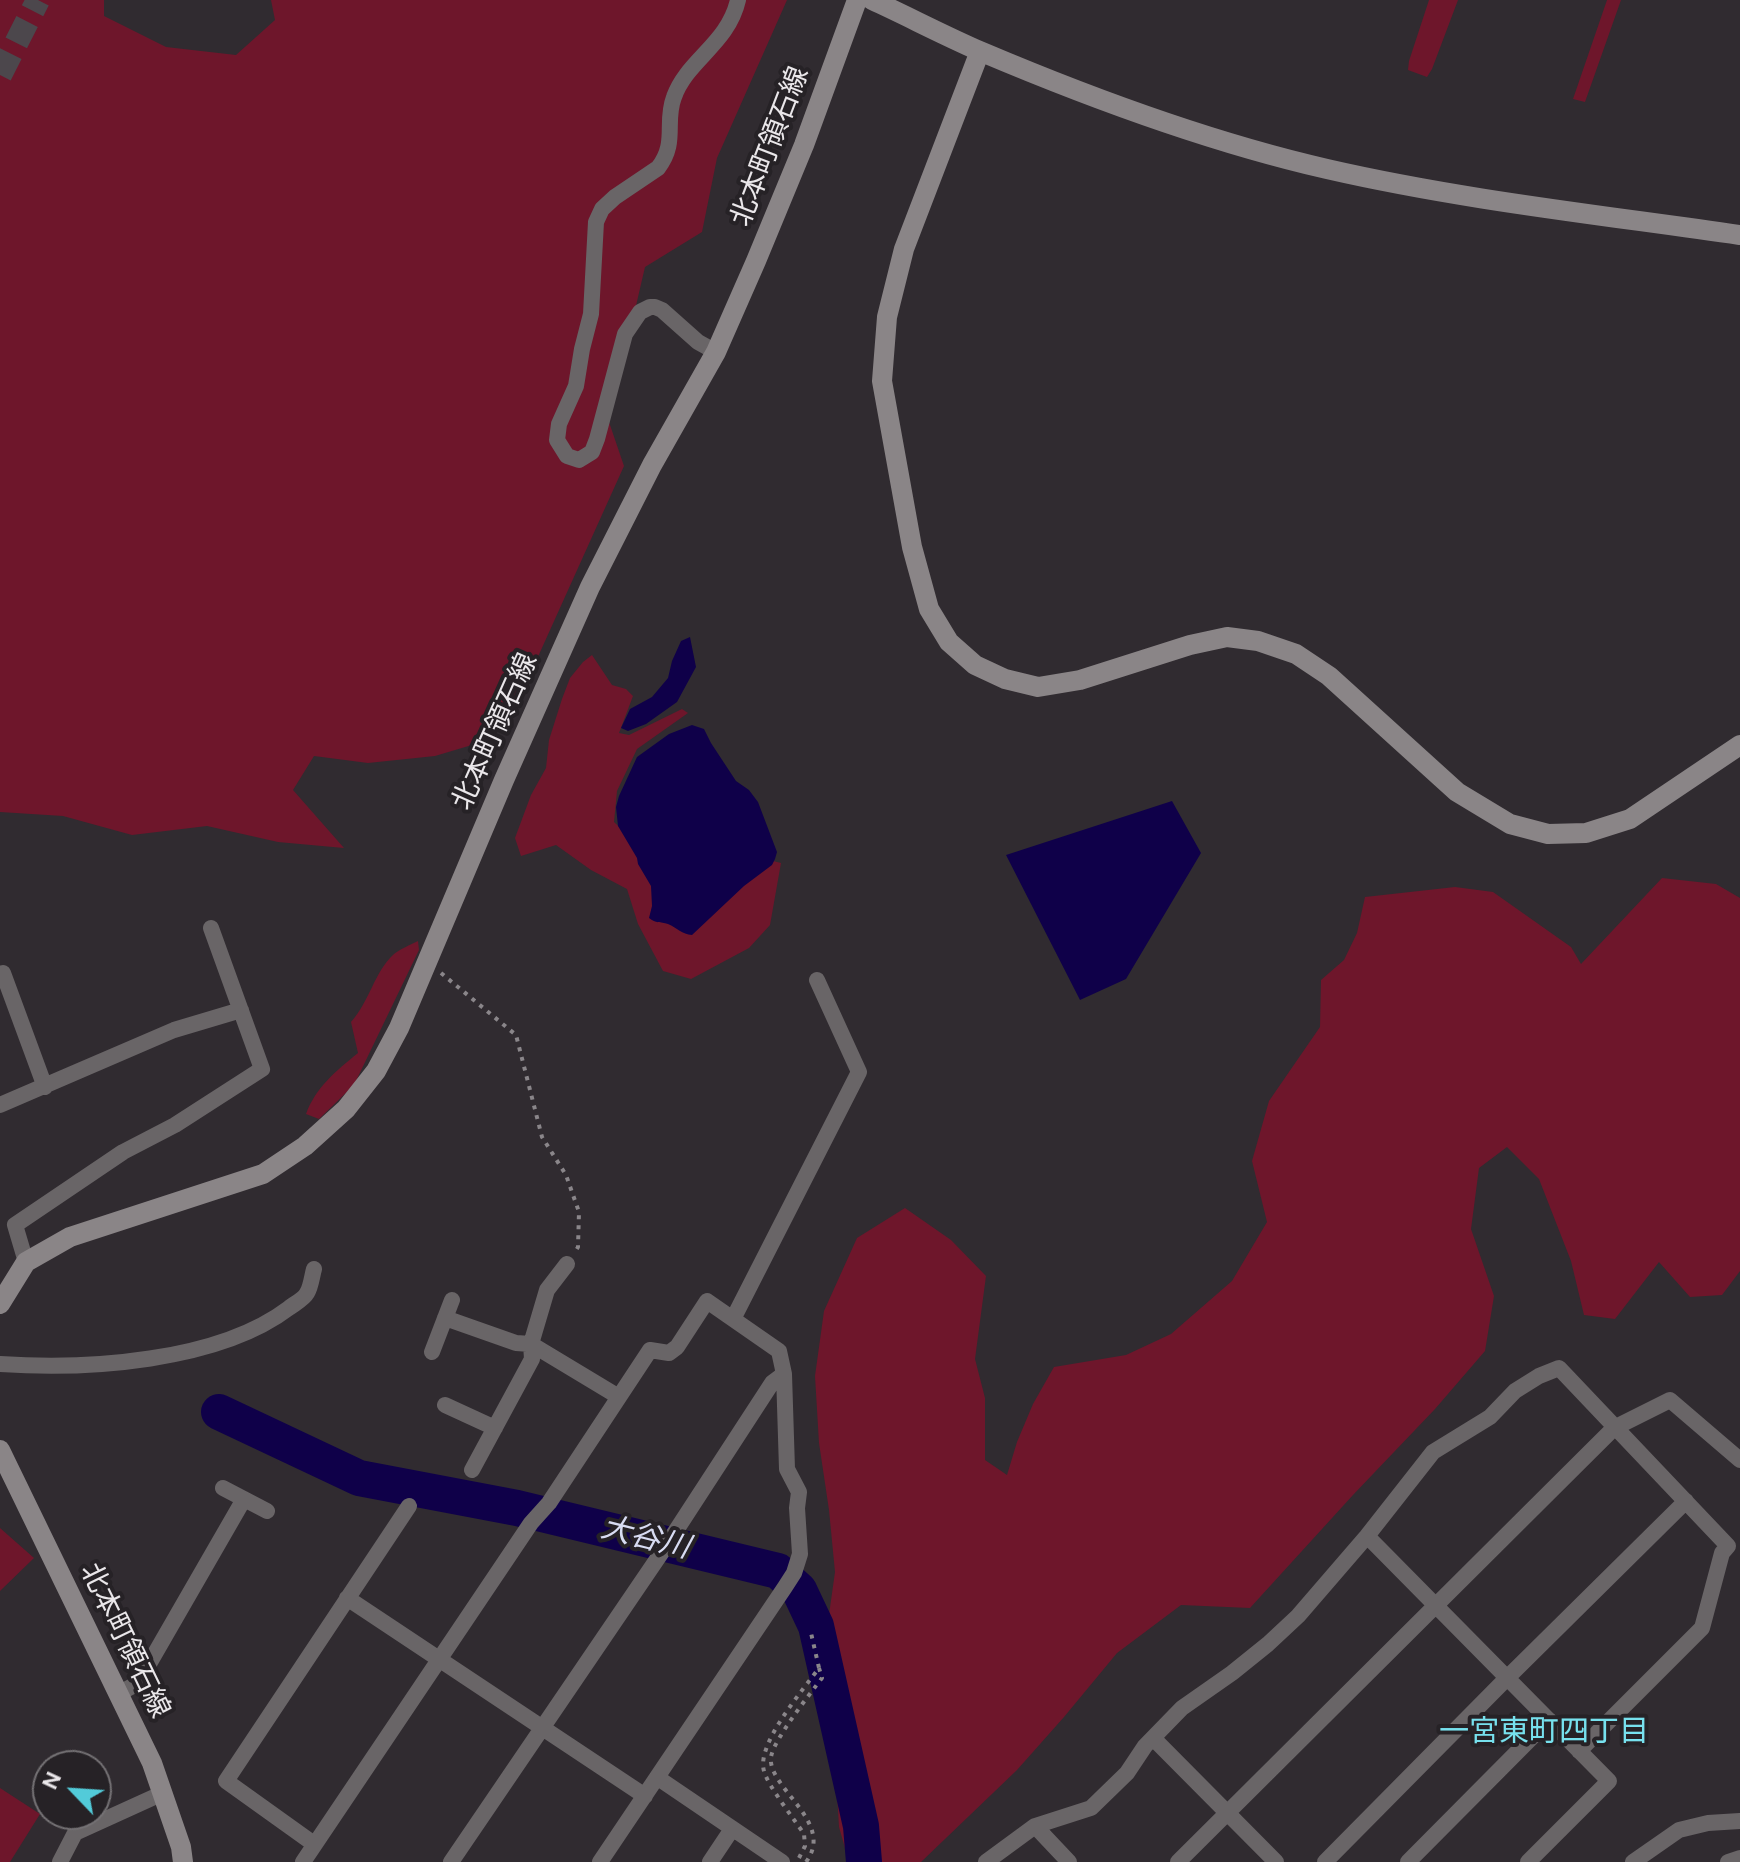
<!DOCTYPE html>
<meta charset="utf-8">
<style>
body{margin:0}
#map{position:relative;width:1740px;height:1862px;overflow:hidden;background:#302b30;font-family:"DM Sans",sans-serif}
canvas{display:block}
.north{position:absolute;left:32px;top:1750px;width:80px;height:80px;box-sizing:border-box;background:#262226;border:2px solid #747174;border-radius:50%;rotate:295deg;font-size:22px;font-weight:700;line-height:32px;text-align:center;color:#eae7ea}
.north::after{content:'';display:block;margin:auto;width:28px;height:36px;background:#52cbd9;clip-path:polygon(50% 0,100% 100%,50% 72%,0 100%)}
</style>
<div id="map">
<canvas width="1740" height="1862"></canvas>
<div class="north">N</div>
</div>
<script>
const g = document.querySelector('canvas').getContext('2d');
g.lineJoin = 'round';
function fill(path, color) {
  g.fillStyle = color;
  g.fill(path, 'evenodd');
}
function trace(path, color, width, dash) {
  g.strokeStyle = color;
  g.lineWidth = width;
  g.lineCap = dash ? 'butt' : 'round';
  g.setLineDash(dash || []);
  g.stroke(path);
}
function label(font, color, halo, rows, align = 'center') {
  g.font = font + ' "DM Sans","Noto Sans JP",sans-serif';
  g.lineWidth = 8;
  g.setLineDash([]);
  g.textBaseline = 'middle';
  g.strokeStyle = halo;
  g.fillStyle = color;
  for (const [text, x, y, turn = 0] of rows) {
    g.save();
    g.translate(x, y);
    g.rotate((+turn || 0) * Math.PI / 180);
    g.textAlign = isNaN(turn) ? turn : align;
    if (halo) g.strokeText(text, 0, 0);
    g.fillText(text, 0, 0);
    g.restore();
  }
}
fill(new Path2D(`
 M0,0H104V16L166,47L236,55L275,20L271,0H787L717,158L702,232L645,267L609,422L624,466L518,701L492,739L435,756L368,763L314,756L293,790L344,848L278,842L207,826L132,835L63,816L0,812Z
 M1429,0H1458L1432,69L1427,77L1408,70L1409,61Z
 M1607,0H1621L1585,102L1573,99Z
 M592,655L612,685L626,689L633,696L619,733L629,735L682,709L688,713L637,749L617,791L614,822L636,843L761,858L781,863L770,925L749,948L691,979L663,971L638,924L627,889L591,870L556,845L521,856L515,838L531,795L546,768L549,740L562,699L570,678L583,662Z
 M1662,878L1716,884L1740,898V1271L1722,1295L1690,1297L1659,1262L1615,1319L1584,1315L1571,1261L1539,1179L1507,1147L1479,1168L1471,1229L1494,1296L1485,1351L1435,1409L1353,1495L1250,1608L1181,1605L1117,1653L1064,1717L1017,1770L921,1862H849L839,1827L832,1705L825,1643L835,1572L829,1510L819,1443L815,1376L824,1311L857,1238L905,1208L951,1240L986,1276L975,1359L985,1398V1460L1007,1475L1017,1442L1033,1404L1054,1367L1126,1355L1171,1334L1232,1281L1267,1222L1252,1161L1269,1101L1320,1027L1321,980L1344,960L1357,933L1365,897L1455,887L1493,892L1571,947L1581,964Z
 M418,941L419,950L354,1085L319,1119L306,1114C316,1087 336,1071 358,1053L351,1022C370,1001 374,972 394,954C400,949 410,945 418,941Z
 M0,1528L34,1558L0,1591Z
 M0,1788L40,1814L10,1862H0Z`), '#6e162b');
fill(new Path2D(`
 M690,637L696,667L677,702L646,724L628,731L621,728L630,709L652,697L668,678L672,661L681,641Z
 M692,725L704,729L711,743L736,781L749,790L758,802L777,852L775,859L772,865L744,886L692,935C682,934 677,928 668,924C660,921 656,924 649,918L652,906L651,886L638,864L637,858L618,826L616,807L619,796L637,757L669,734Z
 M1172,801L1201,853L1126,979L1080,1000L1006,855Z`), '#0f0049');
trace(new Path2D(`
 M219,1412L359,1478L517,1508L778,1571L799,1590L816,1626L861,1826L864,1862`), '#0f0049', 36);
trace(new Path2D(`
 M0,75L38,0`), '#4c474c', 24, [24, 12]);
trace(new Path2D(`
 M441,973L516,1035L542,1137L566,1175L579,1212L578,1247L575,1252
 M799,1858L805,1846L804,1834C794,1819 768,1786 764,1771C756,1744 803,1690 819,1668L811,1633
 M806,1862C836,1822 767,1788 771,1757C774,1739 810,1694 822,1678L819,1668`), '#8a868a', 4, [4, 6]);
trace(new Path2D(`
 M716,352L698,342L662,310L655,307H650L640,312L625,334L597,439L592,452L579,460L567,456L557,440L559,424L576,386L582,349L591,314L596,222L602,209L615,197L658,168C678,142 664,123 674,97C687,60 728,44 738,0
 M3,973L45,1087
 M0,1105L174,1030L241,1010
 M26,1262L15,1225L123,1152L175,1125L262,1069L211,928
 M567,1264L547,1290L531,1344L619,1397
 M445,1318L516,1343L531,1344L532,1359L472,1470
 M733,1319L859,1072L817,980
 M432,1352L452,1300
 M0,1364C86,1370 218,1362 289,1308C294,1304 304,1299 307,1293C311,1287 312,1276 314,1269
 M445,1405L495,1428
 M223,1488L267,1511
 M1367,1536L1609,1781L1528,1862
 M347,1598L645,1796
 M118,1694L138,1683L244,1499
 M1153,1738L1276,1862
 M658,1778L782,1862
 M1035,1826L1069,1862
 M314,1844L226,1781L409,1506
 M60,1862L75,1833L163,1793
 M303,1862L531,1523L549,1503L650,1350L669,1353L677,1347L707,1301L779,1351L784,1374L787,1469L799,1492L797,1508L800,1554L794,1573L785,1587L600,1862
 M451,1862L664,1549L772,1383L784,1374
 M710,1862L732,1829
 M986,1862L1035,1826L1091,1808L1127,1773L1145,1746L1182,1708L1232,1673L1268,1644L1298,1616L1367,1536L1433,1452L1490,1417L1515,1391L1539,1376L1559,1368L1728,1546L1722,1553L1702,1628L1579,1751
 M1178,1862L1614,1428L1670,1400L1740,1460
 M1325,1862L1507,1678L1686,1501
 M1408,1862L1549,1720
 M1633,1862L1679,1830L1708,1823L1740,1821
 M1728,1862L1740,1858`), '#696567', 16);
trace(new Path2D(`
 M872,0C909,17 945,36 982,52C1093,99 1209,142 1327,169C1462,200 1602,215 1740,235
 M980,51L904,249L887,317L882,381L912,547L929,609L949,642L975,665L1005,679L1038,687L1080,680L1190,645L1227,637L1258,641L1296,654L1329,676L1457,792L1510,824L1548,834L1586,833L1630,819L1740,745
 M0,1304L26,1262L70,1237L263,1174L305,1146L346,1109L376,1071L399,1028L504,780L590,587L652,465L716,352L756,261L804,145L857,0
 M0,1450L152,1763L181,1847L183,1862`), '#8a8587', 20);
label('28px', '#eae7ea', '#262226', [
 ["北本町領石線",771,147,-69],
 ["北本町領石線",496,732,-66],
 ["北本町領石線",124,1641,64]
]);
label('italic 30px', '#d8dcf2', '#262226', [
 ["大谷川",645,1539,14]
]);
label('30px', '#77e1ee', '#262226', [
 ["一宮東町四丁目",1544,1733]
]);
</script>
